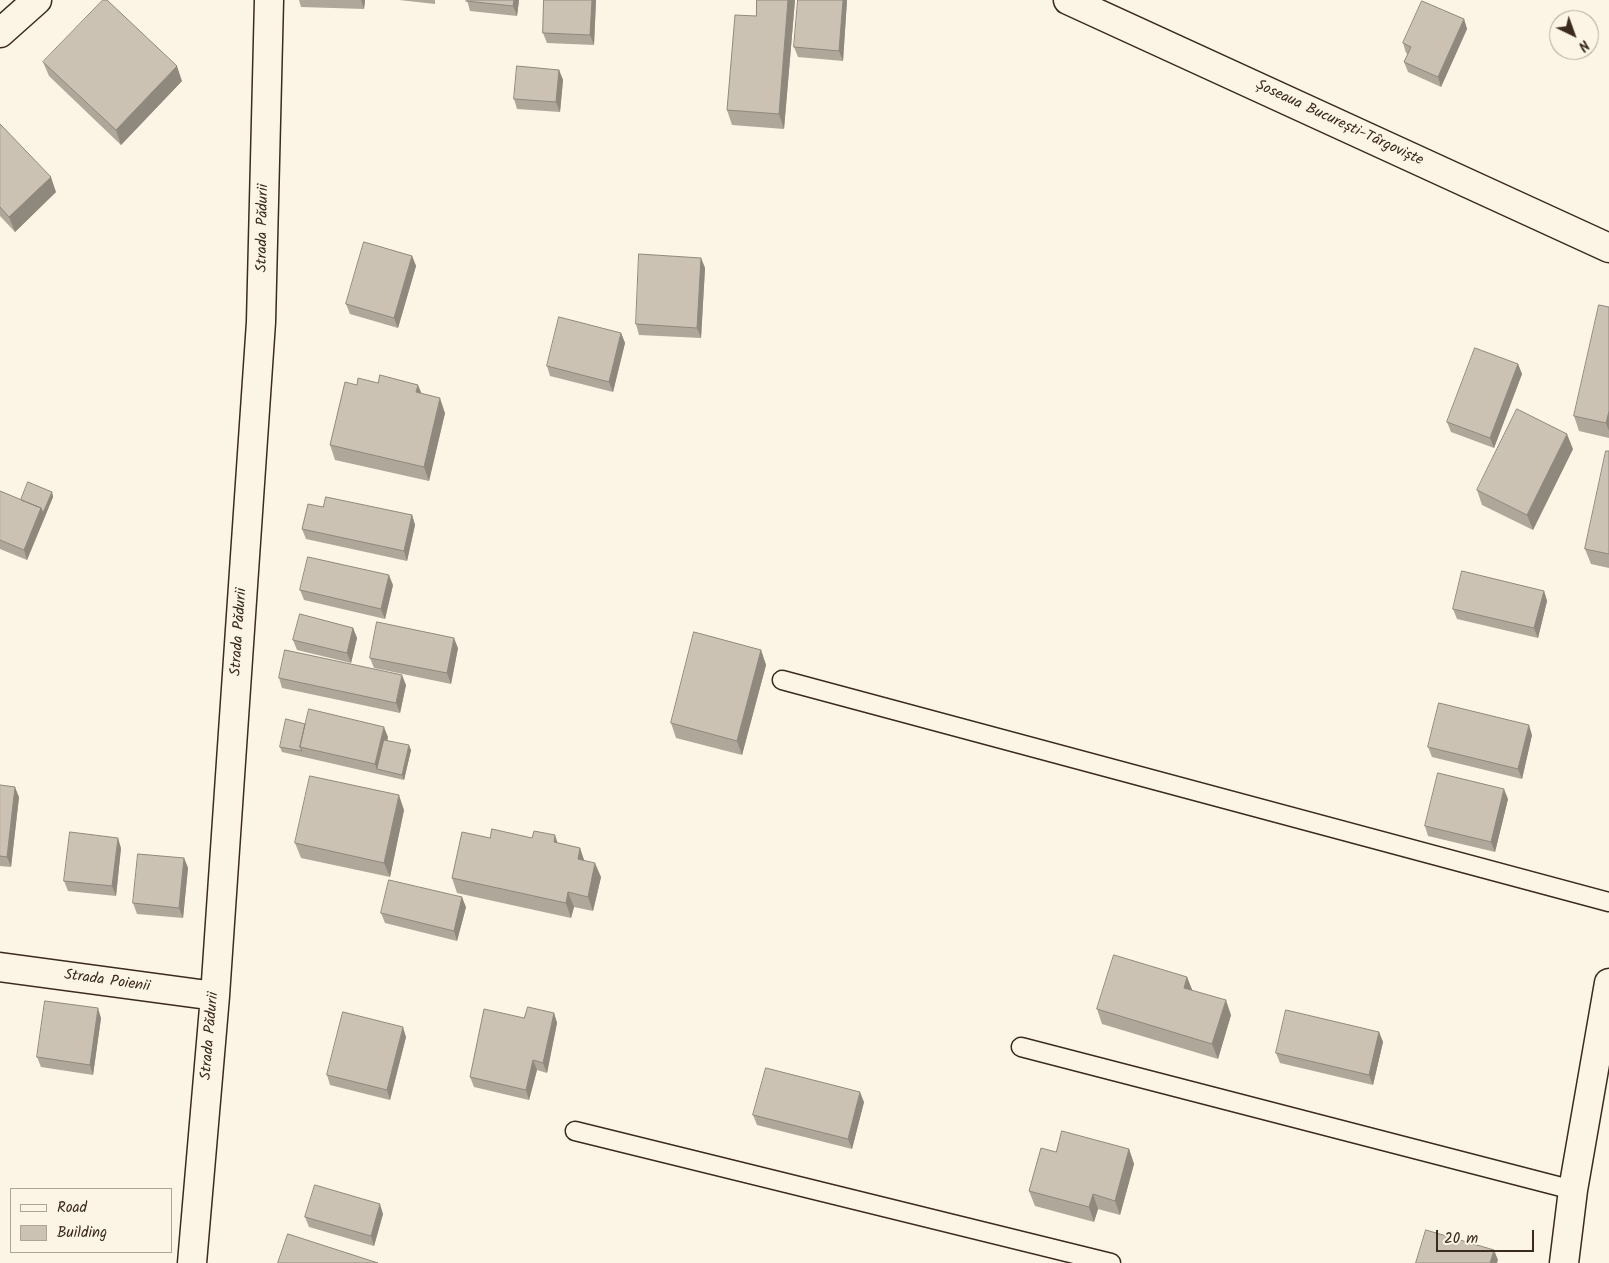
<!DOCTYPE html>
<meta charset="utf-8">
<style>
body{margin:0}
#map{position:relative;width:1609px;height:1263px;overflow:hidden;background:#fcf5e5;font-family:Kalam,sans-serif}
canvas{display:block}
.legend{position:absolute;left:10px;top:1188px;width:162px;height:65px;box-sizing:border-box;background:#fcf5e5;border:1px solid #afa495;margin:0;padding:6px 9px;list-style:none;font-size:15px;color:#3b2a1e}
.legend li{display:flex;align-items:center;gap:10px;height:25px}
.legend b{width:25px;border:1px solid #afa495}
.north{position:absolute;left:1549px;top:10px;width:50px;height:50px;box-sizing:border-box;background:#fcf5e5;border:1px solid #afa495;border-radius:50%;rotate:138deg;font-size:14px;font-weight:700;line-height:20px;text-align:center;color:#3b2a1e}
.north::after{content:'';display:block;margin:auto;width:18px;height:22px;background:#3b2a1e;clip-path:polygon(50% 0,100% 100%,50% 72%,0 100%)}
.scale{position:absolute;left:1436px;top:1230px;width:98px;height:22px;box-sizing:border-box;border:2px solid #3b2a1e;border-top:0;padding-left:6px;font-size:15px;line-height:18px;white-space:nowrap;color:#3b2a1e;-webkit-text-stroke:4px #fcf5e5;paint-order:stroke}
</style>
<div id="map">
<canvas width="1609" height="1263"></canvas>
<ul class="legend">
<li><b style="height:6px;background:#fcf5e5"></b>Road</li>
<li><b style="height:14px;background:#ccc2b3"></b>Building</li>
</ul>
<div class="north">N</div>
<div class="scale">20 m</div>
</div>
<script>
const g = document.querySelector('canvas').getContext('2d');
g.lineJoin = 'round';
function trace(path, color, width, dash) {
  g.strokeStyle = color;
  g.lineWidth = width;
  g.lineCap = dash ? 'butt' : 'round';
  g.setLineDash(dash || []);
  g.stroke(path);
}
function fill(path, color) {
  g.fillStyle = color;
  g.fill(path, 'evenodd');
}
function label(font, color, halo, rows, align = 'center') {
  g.font = font + ' Kalam,sans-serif';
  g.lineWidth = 5;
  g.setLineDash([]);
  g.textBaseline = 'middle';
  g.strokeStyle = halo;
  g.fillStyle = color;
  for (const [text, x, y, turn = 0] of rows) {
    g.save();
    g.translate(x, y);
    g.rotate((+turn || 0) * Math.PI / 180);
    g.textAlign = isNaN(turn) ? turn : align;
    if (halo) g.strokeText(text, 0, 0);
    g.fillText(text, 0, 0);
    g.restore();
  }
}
const service = new Path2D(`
 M782,680L1609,902
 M1021,1047L1573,1190
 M575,1131L1111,1263`);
const minor = new Path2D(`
 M0,33L37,0
 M0,967L215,996
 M192,1263L215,996L261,322L269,0
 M1564,1263L1573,1190L1609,983`);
const primary = new Path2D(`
 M1068,0L1609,248`);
trace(service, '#3b2a1e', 21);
trace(minor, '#3b2a1e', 31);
trace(primary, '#3b2a1e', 31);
trace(service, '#fcf5e5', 18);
trace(minor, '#fcf5e5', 28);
trace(primary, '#fcf5e5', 28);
fill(new Path2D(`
 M299,0H365L364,9L301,7Z
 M399,0H435V4Z
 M467,0H519L517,16L470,11Z
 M544,0H596L594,45L547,43L543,33Z
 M757,0H795L784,129L732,125L727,110L756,16Z
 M847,0L843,61L798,57L794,47Z
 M1464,19L1467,29L1441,87L1408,72L1404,62L1408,54L1406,53L1403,43Z
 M43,62L182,81L121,145L49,76Z
 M559,70L563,80L560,112L517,109L514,99Z
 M0,124L56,192L15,232L0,216Z
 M412,256L416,266L398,328L350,314L346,304Z
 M701,258L705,268L701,338L639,335L636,324Z
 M1609,307V438L1579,431L1574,416Z
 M621,333L625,343L613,392L550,376L547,366Z
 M1518,364L1522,374L1494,448L1451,432L1447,422Z
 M357,385L422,394L445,413L429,481L335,460L330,445Z
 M1573,449L1533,530L1482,505L1477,490Z
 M1609,451V568L1591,564L1585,549Z
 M0,491L21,500L52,492L53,497L27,560L0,549Z
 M323,507L412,515L415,525L407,561L306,539L302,529Z
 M393,585L385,619L304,600L300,590Z
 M1544,591L1547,601L1538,638L1457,619L1453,609Z
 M353,628L357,638L351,663L297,650L293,640Z
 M458,648L451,684L374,668L370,658Z
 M761,650L766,665L742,755L676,738L671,723Z
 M279,678L406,685L400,713L282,688Z
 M305,724L388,737L387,740L411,750L404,780L282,752L280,747Z
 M1532,735L1522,779L1432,757L1428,747Z
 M0,785L19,797L11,867L0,866Z
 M1508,799L1495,852L1428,836L1425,826Z
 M404,810L390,877L301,858L295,843Z
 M490,838L558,843L580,848L584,860L601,877L593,911L574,907L571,918L457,893L452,878Z
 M121,848L116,896L68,891L64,881Z
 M184,858L188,868L183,918L137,914L133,903Z
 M466,907L457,941L385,923L381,913Z
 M1187,977L1192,990L1231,1015L1218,1059L1102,1024L1097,1009Z
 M554,1013L557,1023L547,1073L537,1070L529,1100L474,1087L470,1077L524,1018Z
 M101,1018L93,1075L41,1067L37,1057Z
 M1379,1032L1383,1042L1373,1085L1280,1063L1276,1053Z
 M406,1037L390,1100L330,1085L327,1075Z
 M864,1102L852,1149L757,1125L753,1115Z
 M1129,1149L1134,1164L1120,1215L1098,1209L1094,1222L1035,1206L1029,1191L1056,1152Z
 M383,1214L374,1246L309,1227L305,1217Z`), '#afa79a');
fill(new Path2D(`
 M361,0H365L364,9Z
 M514,0H519L517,16L513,6Z
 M592,0H596L594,45L590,35Z
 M788,0H795L784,129L779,114Z
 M843,0H847L843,61L839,51Z
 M1464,19L1467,29L1441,87L1438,77Z
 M177,66L182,81L121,145L116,130Z
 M559,70L563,80L560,112L556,102Z
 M51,177L56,192L15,232L9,217Z
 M412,256L416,266L398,328L394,318Z
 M701,258L705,268L701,338L697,328Z
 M621,333L625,343L613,392L609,382Z
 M1518,364L1522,374L1494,448L1490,438Z
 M418,385L424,399L416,392Z
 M440,398L445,413L429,481L424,467Z
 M1609,411V431L1606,423Z
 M1567,434L1573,449L1533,530L1527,515Z
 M52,492L53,497L27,560L24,550L41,508Z
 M412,515L415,525L407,561L404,551Z
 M389,575L393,585L385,619L381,609Z
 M1544,591L1547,601L1538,638L1534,628Z
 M353,628L357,638L351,663L347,653Z
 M454,638L458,648L451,684L447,673Z
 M761,650L766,665L742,755L737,741Z
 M402,675L406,685L400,713L396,703Z
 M1529,725L1532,735L1522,779L1518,769Z
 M384,727L388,737L380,770L377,769L375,764Z
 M409,745L411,750L404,780L402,775Z
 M15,787L19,797L11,867L7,857Z
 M1504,789L1508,799L1495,852L1491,842Z
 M399,795L404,810L390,877L384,863Z
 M555,835L560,850L554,842Z
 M118,838L121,848L116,896L112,886Z
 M580,848L585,863L578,859Z
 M184,858L188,868L183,918L179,908Z
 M595,863L601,877L593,911L588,897Z
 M568,892L574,907L571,918L566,903Z
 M462,897L466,907L457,941L454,931Z
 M1187,977L1193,992L1184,988Z
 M1226,1000L1231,1015L1218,1059L1212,1044Z
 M98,1008L101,1018L93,1075L90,1065Z
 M554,1013L557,1023L547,1073L543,1063Z
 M403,1027L406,1037L390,1100L387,1090Z
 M1379,1032L1383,1042L1373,1085L1369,1075Z
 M533,1060L537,1070L529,1100L526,1090Z
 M860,1092L864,1102L852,1149L848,1139Z
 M1129,1149L1134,1164L1120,1215L1115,1201Z
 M1093,1194L1098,1209L1094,1222L1089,1207Z
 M380,1204L383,1214L374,1246L371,1236Z
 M1494,1250L1498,1260L1497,1263H1490Z`), '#8f887d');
const building = new Path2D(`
 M103,0H107L177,66L116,130L43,62Z
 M467,0H514L513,6L466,1Z
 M544,0H592L590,35L543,33Z
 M757,0H788L779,114L727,110L735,15L756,16Z
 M798,0H843L839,51L794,47Z
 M1422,1L1464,19L1438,77L1404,62L1411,47L1403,43Z
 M517,66L559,70L556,102L514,99Z
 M0,124L51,177L9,217L0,207Z
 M364,242L412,256L394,318L346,304Z
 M639,254L701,258L697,328L636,324Z
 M1599,305L1609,307V411L1606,423L1574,416Z
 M559,317L621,333L609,382L547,366Z
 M1475,348L1518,364L1490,438L1447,422Z
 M380,375L418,385L416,392L440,398L424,467L330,445L345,382L357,385L358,378L378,383Z
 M1517,409L1567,434L1527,515L1477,490Z
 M1606,451H1609V554L1585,549Z
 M28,482L52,492L43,513L41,508L21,500Z
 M0,491L41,508L24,550L0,540Z
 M326,497L412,515L404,551L302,529L308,504L323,507Z
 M308,557L389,575L381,609L300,590Z
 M1462,571L1544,591L1534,628L1453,609Z
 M300,614L353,628L347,653L293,640Z
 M377,622L454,638L447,673L370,658Z
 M694,632L761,650L737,741L671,723Z
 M285,650L402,675L396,703L279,678Z
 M1439,703L1529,725L1518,769L1428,747Z
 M309,709L384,727L375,764L300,747Z
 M286,719L305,724L300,747L302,751L280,747Z
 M384,740L409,745L402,775L377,769Z
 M1438,773L1504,789L1491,842L1425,826Z
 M310,776L399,795L384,863L295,843Z
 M0,785L15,787L7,857L0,856Z
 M492,829L532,838L534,831L555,835L554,842L580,848L578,859L595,863L588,897L568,892L566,903L452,878L462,832L490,838Z
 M70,832L118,838L112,886L64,881Z
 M138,854L184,858L179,908L133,903Z
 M389,880L462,897L454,931L381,913Z
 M1114,955L1187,977L1184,988L1226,1000L1212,1044L1097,1009Z
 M45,1001L98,1008L90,1065L37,1057Z
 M528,1007L554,1013L543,1063L533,1060L526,1090L470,1077L484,1009L524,1018Z
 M1286,1010L1379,1032L1369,1075L1276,1053Z
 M343,1012L403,1027L387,1090L327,1075Z
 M766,1068L860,1092L848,1139L753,1115Z
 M1062,1131L1129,1149L1115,1201L1093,1194L1089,1207L1029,1191L1041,1148L1056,1152Z
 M315,1185L380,1204L371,1236L305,1217Z
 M1426,1230L1494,1250L1490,1263H1416Z
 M288,1234L378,1263H278Z`);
fill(building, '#ccc2b3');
trace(building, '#8f887d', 1);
label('15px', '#3b2a1e', '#fcf5e5', [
 ["Șoseaua București-Târgoviște",1339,124,25],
 ["Strada Pădurii",264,228,-89],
 ["Strada Pădurii",240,632,-86],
 ["Strada Poienii",107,982,8],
 ["Strada Pădurii",211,1036,-85]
]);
</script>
